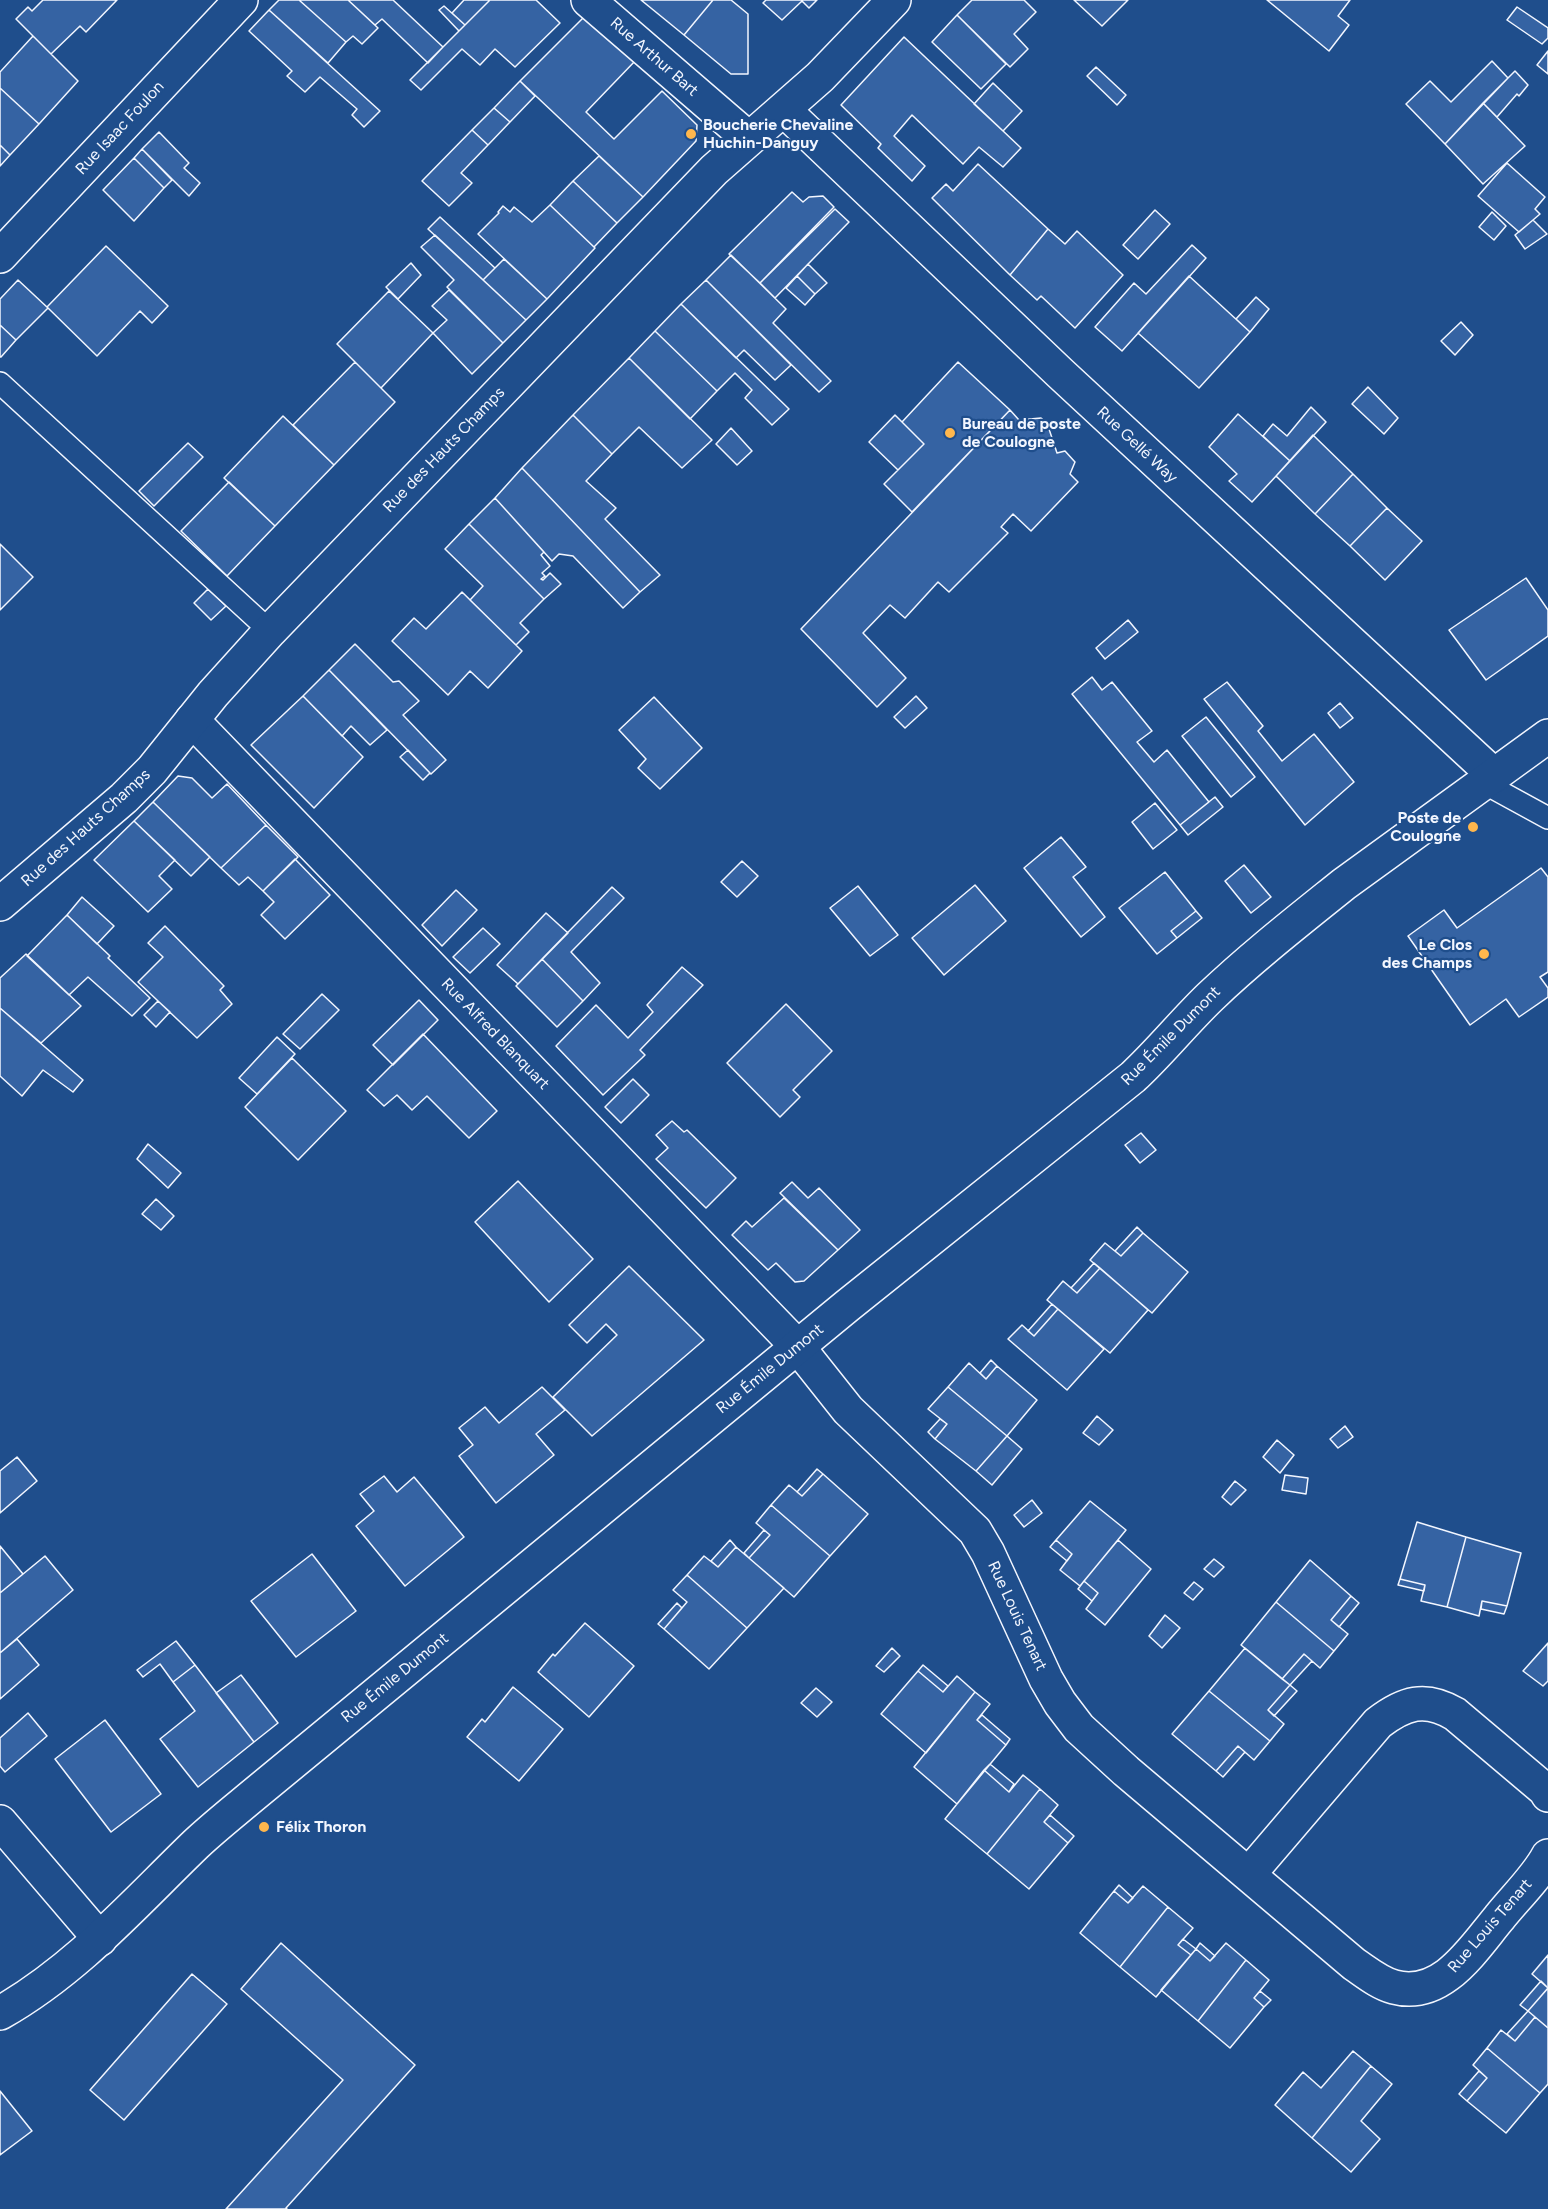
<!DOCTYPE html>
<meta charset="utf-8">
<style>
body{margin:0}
canvas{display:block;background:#1f4e8c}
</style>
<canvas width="1548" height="2209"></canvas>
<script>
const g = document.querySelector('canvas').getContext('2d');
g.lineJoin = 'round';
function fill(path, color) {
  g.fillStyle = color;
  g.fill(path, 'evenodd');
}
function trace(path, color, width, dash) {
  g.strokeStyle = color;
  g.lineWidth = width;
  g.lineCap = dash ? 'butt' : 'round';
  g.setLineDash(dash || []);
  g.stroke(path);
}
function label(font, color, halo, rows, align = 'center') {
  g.font = font + ' Figtree,sans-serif';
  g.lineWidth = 4.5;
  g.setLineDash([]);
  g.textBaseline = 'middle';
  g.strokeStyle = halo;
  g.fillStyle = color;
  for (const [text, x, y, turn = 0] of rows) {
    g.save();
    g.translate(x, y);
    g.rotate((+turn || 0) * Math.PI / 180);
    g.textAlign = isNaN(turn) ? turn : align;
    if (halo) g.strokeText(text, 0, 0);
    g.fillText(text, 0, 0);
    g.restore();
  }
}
const building = new Path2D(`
 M43,0H117L86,32L80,26L51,54L16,19L28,7L32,11Z
 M279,0H299L346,42L328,63L269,10Z
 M299,0H348L378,28L362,44L353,36L346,42Z
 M348,0H393L443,47L428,63L382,19L375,25Z
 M464,0H490L465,25L452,13Z
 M490,0H536L560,23L515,67L495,49L480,65L462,49L421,90L410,80Z
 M641,0H713L684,35Z
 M713,0H731L748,14V74H731L684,35Z
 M766,0H817L809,8L802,1L782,20L763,3Z
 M972,0H1024L1036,12L1014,34L1028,49L1010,67L957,15Z
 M1074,0H1128L1102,26Z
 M1267,0H1350L1338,16L1349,25L1329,51Z
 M444,6L465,25L459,31L439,10Z
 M1517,7L1548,28V38L1542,44L1507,20Z
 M269,10L380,111L364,127L352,115L357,109L320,77L305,92L287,76L292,71L249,31Z
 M957,15L1006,64L981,89L932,42Z
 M585,16L636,60L586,112L614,139L662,91L697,125L696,141L643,197L520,81Z
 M33,36L78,81L39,124L0,88V72Z
 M904,37L1021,148L1003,167L979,147L963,164L912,115L894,136L925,166L912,181L878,148L881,144L841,105Z
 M1548,51V74L1537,65Z
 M1492,61L1508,78L1445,144L1406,104L1430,81L1451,102Z
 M1096,67L1126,95L1117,105L1087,76Z
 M1515,71L1528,85L1519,96L1517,94L1497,117L1483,103Z
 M520,81L535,96L510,122L494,108Z
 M993,83L1022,111L1003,131L974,104Z
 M0,88L39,124L10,155L0,145Z
 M1483,103L1525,146L1483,184L1445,144Z
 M494,108L510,122L488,145L472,130Z
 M472,130L488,145L461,173L472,183L449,206L422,181Z
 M159,132L189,163L184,168L200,183L189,196L142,149Z
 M0,145L10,155L0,166Z
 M142,149L172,180L164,188L134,158Z
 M599,156L643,197L617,223L573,181Z
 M134,158L164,188L134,221L103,190Z
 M1507,163L1545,197L1535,209L1540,214L1519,232L1478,196Z
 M978,164L1048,229L1010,275L932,198L946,184L953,191Z
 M573,181L617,223L594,247L550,205Z
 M792,192L803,202L809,197L823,196L834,207L760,283L729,254Z
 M550,205L595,248L547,299L478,234L499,213L498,212L503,206L510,212L514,207L532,222Z
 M835,209L849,222L775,298L760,283Z
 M1155,210L1170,224L1138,259L1123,245Z
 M1492,212L1506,226L1494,240L1479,227Z
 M440,217L495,268L483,280L428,229Z
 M1533,220L1547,234L1525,249L1515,235Z
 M1048,229L1065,244L1077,231L1123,275L1075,328L1041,296L1037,300L1010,275Z
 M435,235L526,320L503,343L447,287L454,280L421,247Z
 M1192,245L1206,258L1122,351L1095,327L1134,283L1146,294Z
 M106,246L168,306L152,323L140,311L97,356L47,307Z
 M731,255L786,309L773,323L831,381L819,392L706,280Z
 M504,259L547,299L526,320L483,280Z
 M411,263L421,275L398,299L386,287Z
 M808,264L827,283L815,294L797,276Z
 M797,276L815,294L805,305L786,288Z
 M1189,276L1250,332L1199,388L1138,333Z
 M18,280L48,308L16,340L0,325V299Z
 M706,280L791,365L775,380L744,350L736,358L681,304Z
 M449,290L503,343L472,374L433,333L447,320L432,306Z
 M389,291L433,333L381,388L337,344Z
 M1256,297L1269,309L1250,332L1236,319Z
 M681,304L789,409L772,425L745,398L752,390L735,373L717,391L655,331Z
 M1461,322L1473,335L1455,355L1441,341Z
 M0,325L16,340L1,357H0Z
 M655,331L717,391L690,419L629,358Z
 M629,358L712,440L682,468L639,427L612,454L573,415Z
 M355,362L395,402L334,465L293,425Z
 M958,362L1010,410L912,512L884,484L924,444L902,422Z
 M1368,387L1398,418L1384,434L1352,404Z
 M1311,407L1326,422L1290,461L1263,436L1273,424L1287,436Z
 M1010,410L1019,420L1041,418L1047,423L1057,453L1065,451L1075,462L1070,474L1078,482L1031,531L1013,514L1001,527L1008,533L949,592L938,582L905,618L890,605L863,633L906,678L877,707L801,629Z
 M1238,414L1290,461L1252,502L1229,481L1237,474L1209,447Z
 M573,415L612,454L586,481L616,508L605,519L660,575L640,592L522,468Z
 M895,415L924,444L898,470L869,442Z
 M283,416L334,465L275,526L224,478Z
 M731,428L752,451L737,465L716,444Z
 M1313,435L1353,474L1315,514L1276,476Z
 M188,443L203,457L154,506L139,491Z
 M522,468L640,592L623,608L573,556L559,554L552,561L495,498Z
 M1353,474L1387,508L1350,546L1315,514Z
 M229,482L275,526L227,576L181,531Z
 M495,498L544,552L541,555L550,566L542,573L545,576L541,579L543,580L550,573L561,584L544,599L469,524Z
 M1387,508L1422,541L1385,580L1350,546Z
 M469,524L544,599L520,623L529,632L516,645L470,600L483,586L445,549Z
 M0,544L33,577L0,610Z
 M1526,578L1548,610V636L1486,680L1449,630Z
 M208,589L226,606L211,620L194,603Z
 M462,592L522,651L488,688L470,671L448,695L392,641L414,618L426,629Z
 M1128,620L1138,632L1105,659L1096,648Z
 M355,644L393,682L399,681L419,701L403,715L446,760L431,774L329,670Z
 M329,670L387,730L370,745L351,726L342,736L303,696Z
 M1092,677L1102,690L1112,682L1152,731L1137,742L1154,762L1167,750L1209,802L1180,825L1072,694Z
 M1227,682L1263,726L1258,731L1282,761L1314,734L1354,782L1305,825L1204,699Z
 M303,696L363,757L314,808L251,745Z
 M916,696L927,708L905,728L894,717Z
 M654,697L702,748L660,789L638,768L646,759L619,730Z
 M1340,703L1353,718L1340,728L1328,713Z
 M1206,717L1255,777L1231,797L1182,736Z
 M408,750L430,773L423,780L400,757Z
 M178,776L192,778L212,798L227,784L266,825L221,868L153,802Z
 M1215,797L1223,807L1188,835L1180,825Z
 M153,802L210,857L191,876L134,821Z
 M1155,803L1177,830L1153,849L1132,822Z
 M134,821L175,860L159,876L172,889L148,912L94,860Z
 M266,825L298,857L263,891L248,877L239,885L221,868Z
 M1061,837L1086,867L1073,877L1105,917L1081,937L1024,868Z
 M295,859L330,895L285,939L261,915L274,902L263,891Z
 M742,861L758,876L737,897L721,882Z
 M1244,865L1271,897L1251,913L1225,881Z
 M1541,868L1548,877V972L1540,977L1548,988V997L1519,1017L1506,999L1470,1025L1408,936L1444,910L1457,928Z
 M1165,872L1196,911L1171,931L1177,938L1157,954L1119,908Z
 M975,885L1006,921L944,975L912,938Z
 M858,886L898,935L870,956L830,908Z
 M612,887L624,898L571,952L600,983L583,1001L542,959Z
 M456,890L477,910L442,946L422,925Z
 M82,897L114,926L97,944L67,915Z
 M1196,911L1202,918L1177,938L1171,931Z
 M546,913L568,933L518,984L497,965Z
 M67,915L110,956L108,958L150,998L132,1016L88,977L69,995L27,956Z
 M165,926L224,986L220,990L232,1004L197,1038L138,982L163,957L148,943Z
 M483,928L500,944L470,973L453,957Z
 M26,954L81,1006L41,1043L0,1008V978Z
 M542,959L583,1001L557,1027L516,986Z
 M682,967L703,985L640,1050L645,1055L642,1058L603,1095L556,1046L596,1005L628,1038L653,1012L647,1005Z
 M322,994L339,1010L300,1049L283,1034Z
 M419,1000L438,1020L393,1065L373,1045Z
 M158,1001L170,1012L156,1027L144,1015Z
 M786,1004L832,1051L793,1090L800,1097L780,1117L727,1063Z
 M0,1008L83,1080L73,1092L43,1070L22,1096L0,1076Z
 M423,1034L497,1111L469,1138L427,1096L412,1110L397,1095L384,1106L367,1090Z
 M277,1037L295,1054L257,1094L239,1078Z
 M292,1058L346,1111L298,1160L245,1107Z
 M633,1079L649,1095L621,1123L605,1107Z
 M672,1121L684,1132L687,1130L736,1178L706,1208L656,1159L668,1148L656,1135Z
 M1141,1133L1156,1150L1140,1163L1125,1145Z
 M148,1144L181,1173L168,1188L137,1159Z
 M518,1181L593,1259L549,1302L475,1222Z
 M792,1182L808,1198L819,1188L860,1230L838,1250L780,1193Z
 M784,1198L838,1250L804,1281L795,1282L776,1263L768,1270L732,1235L746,1221L752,1227Z
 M156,1199L174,1216L161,1230L142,1214Z
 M1137,1227L1143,1233L1121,1256L1115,1251Z
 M1143,1233L1188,1272L1152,1313L1090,1260L1105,1243L1121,1256Z
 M1094,1263L1100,1268L1077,1293L1071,1288Z
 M629,1266L704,1340L592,1436L553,1397L617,1335L606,1324L587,1343L569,1325Z
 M1100,1268L1148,1310L1110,1353L1047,1300L1063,1281L1077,1293Z
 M1052,1304L1058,1309L1034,1336L1028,1331Z
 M1058,1309L1104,1349L1067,1390L1008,1339L1022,1325L1034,1336Z
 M991,1360L997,1366L986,1379L980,1373Z
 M969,1363L986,1379L997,1366L1037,1400L1007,1436L948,1387Z
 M542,1387L565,1410L536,1434L554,1455L496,1503L459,1456L473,1445L459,1428L485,1407L499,1423Z
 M948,1387L1007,1436L976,1471L935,1439L947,1424L928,1409Z
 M1097,1416L1113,1430L1099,1445L1083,1433Z
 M940,1419L947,1424L935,1439L928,1432Z
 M1345,1426L1353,1437L1338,1448L1330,1439Z
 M1007,1436L1022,1449L992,1485L976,1471Z
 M1277,1440L1294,1455L1280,1473L1263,1457Z
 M17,1457L37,1481L0,1513V1471Z
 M817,1469L823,1474L802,1496L797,1492Z
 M823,1474L868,1514L830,1556L771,1505L789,1485L802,1496Z
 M1285,1475L1308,1478L1306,1494L1282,1490Z
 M384,1476L397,1492L414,1477L464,1537L405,1586L356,1526L374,1511L360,1494Z
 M1235,1481L1246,1490L1231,1505L1222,1497Z
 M1032,1500L1042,1513L1024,1527L1014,1515Z
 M1090,1501L1126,1530L1080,1586L1060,1570L1072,1554L1056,1540Z
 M771,1505L830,1556L794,1597L749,1558L770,1535L756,1523Z
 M1417,1522L1466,1537L1447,1607L1421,1601L1425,1585L1400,1579Z
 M764,1530L770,1535L749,1558L744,1553Z
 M1466,1537L1521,1553L1507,1606L1482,1601L1479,1616L1447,1607Z
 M730,1540L736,1547L718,1567L711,1561Z
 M1056,1540L1072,1554L1067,1561L1050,1547Z
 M1118,1540L1151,1569L1105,1625L1086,1609L1098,1593L1084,1581Z
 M0,1546L23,1574L0,1593Z
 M736,1547L784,1588L747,1628L687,1575L704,1556L718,1567Z
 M312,1554L356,1611L296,1657L251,1601Z
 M45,1556L73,1590L0,1653V1593Z
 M1214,1559L1224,1567L1214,1577L1204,1569Z
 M1310,1560L1351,1596L1331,1620L1348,1634L1334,1651L1276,1602Z
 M687,1575L747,1628L709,1669L664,1629L687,1602L673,1590Z
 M1400,1579L1425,1585L1424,1591L1398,1585Z
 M1084,1581L1098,1593L1092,1601L1078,1589Z
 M1194,1582L1203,1589L1193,1600L1184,1593Z
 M1351,1596L1359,1603L1339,1627L1331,1620Z
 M1482,1601L1507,1606L1504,1614L1481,1609Z
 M1276,1602L1334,1651L1320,1668L1304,1654L1282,1679L1241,1645Z
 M677,1603L682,1608L664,1629L658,1624Z
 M1165,1615L1180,1628L1162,1648L1149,1636Z
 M585,1623L634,1666L589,1717L538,1672L553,1654L555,1656Z
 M17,1639L39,1665L0,1699V1653Z
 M176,1641L195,1665L173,1682L160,1664L143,1677L137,1670Z
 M1548,1643V1681L1543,1686L1523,1671Z
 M892,1648L900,1656L884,1672L876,1666Z
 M1245,1648L1290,1685L1268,1710L1284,1724L1270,1741L1209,1691Z
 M1304,1654L1312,1661L1290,1685L1282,1679Z
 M195,1665L254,1742L198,1787L160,1739L195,1711L173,1682Z
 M923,1665L948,1686L943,1692L918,1671Z
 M918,1671L943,1692L957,1676L975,1692L926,1753L881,1714Z
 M241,1675L278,1723L254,1742L216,1693Z
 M1290,1685L1297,1691L1274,1716L1268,1710Z
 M513,1687L563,1729L519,1781L467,1737L482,1719L485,1722Z
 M816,1688L832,1702L817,1717L801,1703Z
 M1209,1691L1270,1741L1254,1760L1238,1746L1216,1771L1172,1734Z
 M975,1692L990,1704L977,1720L1006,1745L957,1804L914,1767Z
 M28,1713L47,1736L5,1772L0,1766V1738Z
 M982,1715L1010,1739L1006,1745L977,1720Z
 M105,1720L161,1794L111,1832L55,1759Z
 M1238,1746L1245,1752L1223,1777L1216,1771Z
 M990,1764L1014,1784L1009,1792L984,1770Z
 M984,1770L1009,1792L1023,1775L1040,1789L987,1854L945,1819Z
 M1040,1789L1058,1805L1044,1822L1068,1843L1029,1889L987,1854Z
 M1050,1815L1074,1836L1068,1843L1044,1822Z
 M1119,1885L1133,1898L1128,1903L1114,1891Z
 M1143,1886L1168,1907L1120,1967L1080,1933L1114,1891L1128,1903Z
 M1168,1907L1193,1928L1178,1945L1191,1955L1156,1997L1120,1967Z
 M1183,1939L1196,1949L1191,1955L1178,1945Z
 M281,1943L415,2065L286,2208L287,2209H226L343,2080L241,1989Z
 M1200,1943L1215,1956L1210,1961L1196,1949Z
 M1226,1943L1246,1960L1198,2021L1161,1990L1196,1949L1210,1961Z
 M1548,1955V2028L1528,2011L1548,1988L1532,1974Z
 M1246,1960L1269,1980L1254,1998L1264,2007L1230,2048L1198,2021Z
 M192,1974L227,2004L124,2120L90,2090Z
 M1541,1981L1548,1988L1528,2011L1520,2005Z
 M1260,1991L1271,2000L1264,2007L1254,1998Z
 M1528,2011L1535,2017L1515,2041L1507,2034Z
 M1535,2017L1548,2028V2084L1540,2093L1487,2048L1501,2030L1515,2041Z
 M1487,2048L1540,2093L1506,2133L1467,2101L1487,2078L1473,2065Z
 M1353,2051L1371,2066L1312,2138L1275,2105L1303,2072L1321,2088Z
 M1371,2066L1392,2084L1361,2121L1380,2139L1351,2172L1312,2138Z
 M1479,2071L1487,2078L1467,2101L1459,2094Z
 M0,2091L32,2131L0,2155Z`);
fill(building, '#3563a3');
trace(building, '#f2f6ff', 1.5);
const lane = new Path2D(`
 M0,383L270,631
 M1484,783L1548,818`);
const street = new Path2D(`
 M588,0L748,138
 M784,110L1060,373L1495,776
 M0,256L241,0
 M192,720L798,1347L848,1410L975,1531L988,1553L1046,1679L1060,1703L1079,1728L1126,1771L1354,1964C1366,1972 1379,1983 1394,1987C1442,2000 1473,1949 1499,1918C1514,1899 1537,1877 1548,1856
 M0,1822L100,1939
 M1249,1874L1378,1723C1404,1703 1425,1696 1455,1714L1545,1790L1548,1795`);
const secondary = new Path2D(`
 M0,904L124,798L152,770L213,694L270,631L714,170L820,77L894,0
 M0,2013C76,1970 133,1905 195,1845C213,1828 232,1813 251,1797L847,1306L1133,1077C1160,1052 1183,1023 1210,997C1252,957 1298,921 1344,884L1548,736`);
trace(lane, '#f2f6ff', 24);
trace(street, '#f2f6ff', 36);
trace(secondary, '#f2f6ff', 36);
trace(lane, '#1f4e8c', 21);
trace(street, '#1f4e8c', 33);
trace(secondary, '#1f4e8c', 33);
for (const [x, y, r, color] of [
 [691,134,6,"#ffb74d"],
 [950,433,6,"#ffb74d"],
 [1473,827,6,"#ffb74d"],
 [1484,954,6,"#ffb74d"],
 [264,1827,6,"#ffb74d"]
]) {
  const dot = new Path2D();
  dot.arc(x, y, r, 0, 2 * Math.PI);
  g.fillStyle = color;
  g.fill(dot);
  trace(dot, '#1f4e8c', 2);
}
label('16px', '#f2f6ff', '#1f4e8c', [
 ["Rue Arthur Bart",654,57,41],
 ["Rue Isaac Foulon",120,128,-47],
 ["Rue Gellé Way",1137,445,43],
 ["Rue des Hauts Champs",444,450,-46],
 ["Rue des Hauts Champs",86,828,-42],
 ["Rue Alfred Blanquart",495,1034,46],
 ["Rue Émile Dumont",1171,1036,-45],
 ["Rue Émile Dumont",770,1369,-39],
 ["Rue Louis Tenart",1017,1616,65],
 ["Rue Émile Dumont",395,1678,-39],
 ["Rue Louis Tenart",1490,1926,-49]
]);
label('bold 16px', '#f2f6ff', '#1f4e8c', [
 ["Boucherie Chevaline",703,125],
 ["Huchin-Danguy",703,143],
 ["Bureau de poste",962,424],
 ["de Coulogne",962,442],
 ["Poste de",1461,818,"right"],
 ["Coulogne",1461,836,"right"],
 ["Le Clos",1472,945,"right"],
 ["des Champs",1472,963,"right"],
 ["Félix Thoron",276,1827]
], 'left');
</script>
